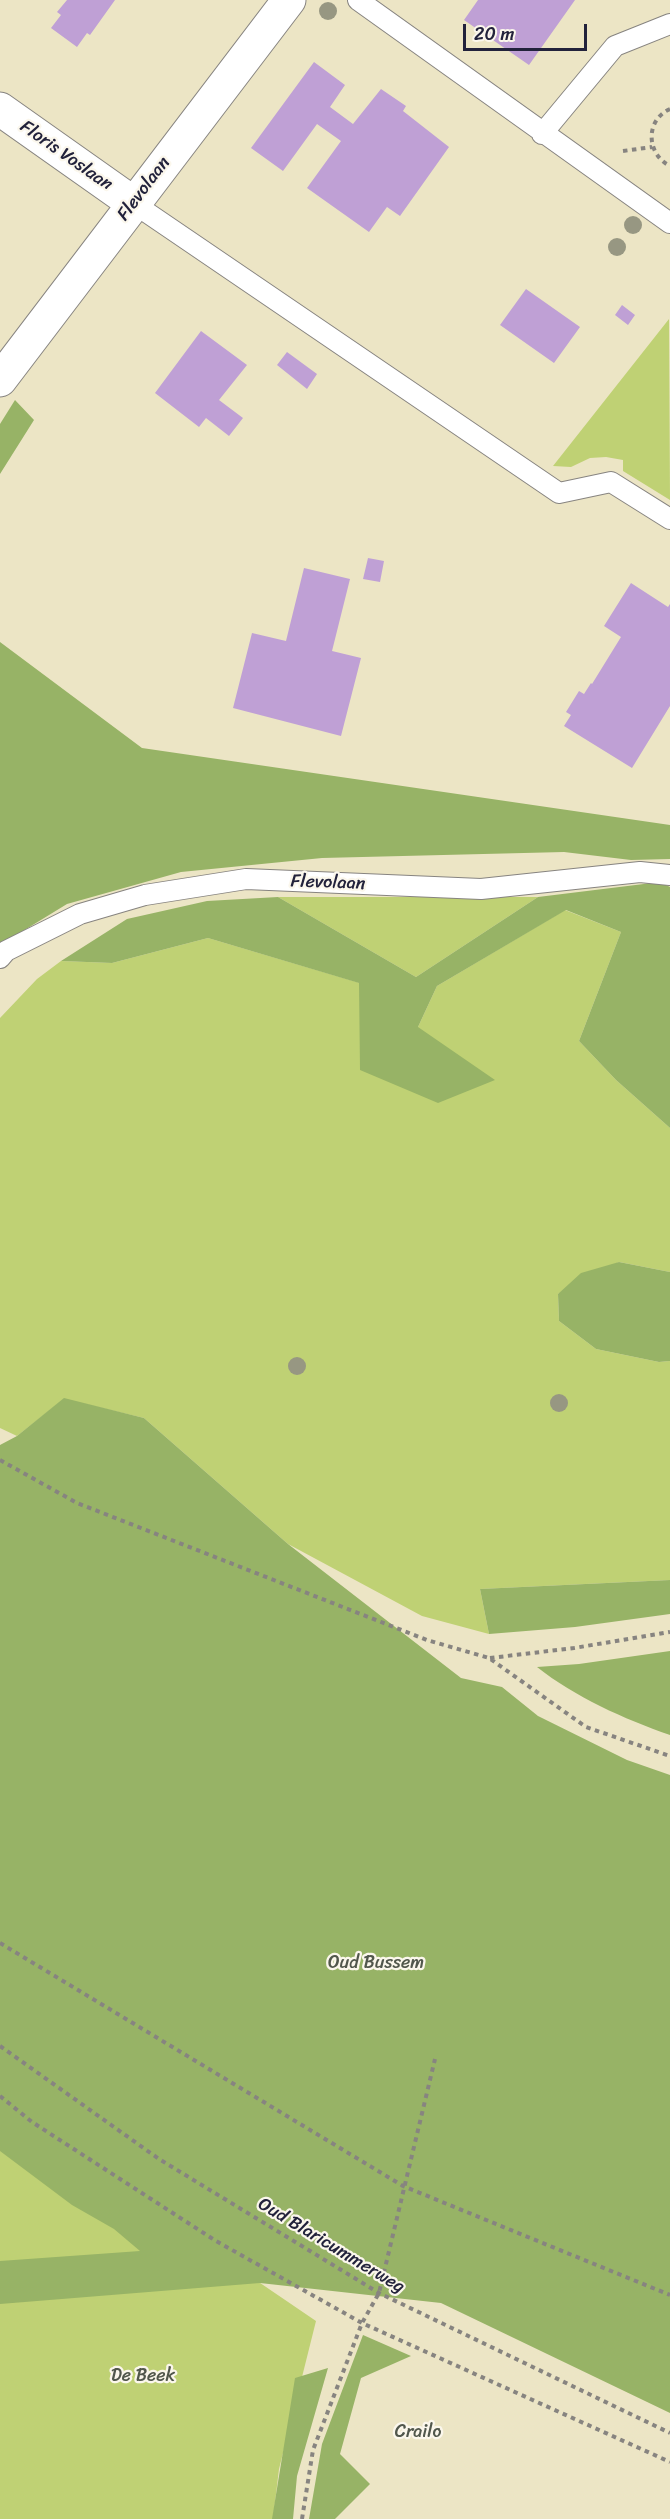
<!DOCTYPE html>
<style>
body{margin:0}
#map{position:relative;width:670px;height:2519px;overflow:hidden;background:#ece5c5;font-family:Sriracha,sans-serif}
canvas{display:block}
.scale{position:absolute;left:463px;top:24px;width:124px;height:27px;box-sizing:border-box;border:3px solid #22223b;border-top:0;padding-left:8px;font-size:18px;line-height:21px;white-space:nowrap;color:#22223b;-webkit-text-stroke:4px #fbf7ec;paint-order:stroke}
</style>
<div id="map">
<canvas width="670" height="2519"></canvas>
<div class="scale">20 m</div>
</div>
<script>
const g = document.querySelector('canvas').getContext('2d');
g.lineJoin = 'round';
function fill(path, color) {
  g.fillStyle = color;
  g.fill(path, 'evenodd');
}
function trace(path, color, width, dash) {
  g.strokeStyle = color;
  g.lineWidth = width;
  g.lineCap = dash ? 'butt' : 'round';
  g.setLineDash(dash || []);
  g.stroke(path);
}
function label(font, color, halo, rows, align = 'center') {
  g.font = font + ' Sriracha,sans-serif';
  g.lineWidth = 4.5;
  g.setLineDash([]);
  g.textBaseline = 'middle';
  g.strokeStyle = halo;
  g.fillStyle = color;
  for (const [text, x, y, turn = 0] of rows) {
    g.save();
    g.translate(x, y);
    g.rotate((+turn || 0) * Math.PI / 180);
    g.textAlign = isNaN(turn) ? turn : align;
    if (halo) g.strokeText(text, 0, 0);
    g.fillText(text, 0, 0);
    g.restore();
  }
}
fill(new Path2D(`
 M669,319L670,500L623,471V460L606,457L590,458L571,467L553,466Z
 M278,897H538L416,977Z
 M565,910L621,932L579,1041L616,1080L670,1128V1272L619,1262L558,1294L559,1321L596,1349L659,1362L670,1361V1580L480,1589L489,1634L422,1616L288,1544L144,1418L64,1399L17,1436L0,1428V1018L37,979L61,961L112,963L208,938L360,983V1070L418,1027L437,986Z
 M0,2106L316,2321L279,2469L273,2519H0Z`), '#bfd174');
fill(new Path2D(`
 M15,400L34,420L0,474V424Z
 M0,642L142,748L670,825V859L631,860L564,852L322,858L181,872L67,904L0,945Z
 M660,882L670,887V1128L616,1080L579,1041L621,932L566,910L437,986L418,1027L495,1080L438,1103L360,1070L359,983L208,938L112,963L61,961L127,919L207,901L278,897L416,977L538,897Z
 M619,1262L670,1272V1361L659,1362L596,1349L559,1321L558,1294L581,1273Z
 M64,1398L144,1418L288,1544L461,1678L502,1687L538,1716L627,1760L670,1775V2413L441,2303L260,2283L0,2304V2261L140,2251L114,2229L72,2205L0,2151V1445L17,1436Z
 M670,1580V1614L575,1627L489,1634L480,1589Z
 M670,1651V1735C624,1719 575,1697 537,1667L579,1664Z
 M363,2335L411,2356L361,2378L340,2454L370,2484L335,2519H309L322,2444Z
 M328,2368L297,2476L293,2519H272L295,2378Z`), '#97b366');
fill(new Path2D(`
 M67,0H115L90,35L87,33L77,47L51,28L61,15L57,12Z
 M478,0H575L529,65L464,20Z
 M314,62L345,85L330,107L353,124L381,89L406,106L403,111L449,147L400,216L387,207L369,232L307,188L341,141L317,124L283,171L251,148Z
 M526,289L580,327L554,363L500,325Z
 M622,305L635,315L628,325L615,315Z
 M201,331L247,365L219,400L243,418L229,436L206,418L199,427L155,393Z
 M287,352L317,374L307,389L277,365Z
 M368,558L384,561L380,582L363,579Z
 M304,568L350,579L332,651L361,658L341,736L233,708L252,633L286,641Z
 M631,583L668,607L670,604V706L632,768L564,726L571,715L566,712L579,691L584,694L591,683L592,684L621,637L604,626Z`), '#bfa0d5');
const service = new Path2D(`
 M358,0L670,223
 M542,134L615,46L670,24
 M133,203L559,493L611,482L670,519
 M0,958L6,951L80,914L145,895L246,879L481,889L640,872L670,875`);
const minor = new Path2D(`
 M0,109L133,203
 M0,380L289,0`);
trace(service, '#878480', 22);
trace(minor, '#878480', 35);
trace(new Path2D(`
 M670,109C645,120 646,154 670,166
 M623,151L652,147
 M0,1460L77,1503L427,1640L489,1658L586,1727L670,1756
 M490,1658L574,1648L670,1632
 M0,1943L403,2186L670,2295
 M0,2046L159,2159L379,2293L670,2433
 M0,2096L32,2122L216,2241L362,2323L670,2462
 M302,2519L313,2450L362,2323L379,2293L435,2059`), '#878480', 4, [4.5, 4.5]);
trace(service, '#fff', 20);
trace(minor, '#fff', 33);
g.fillStyle = '#979782';
for (const [x, y] of [
 [328,11],
 [633,225],
 [617,247],
 [297,1366],
 [559,1403]
]) {
  g.beginPath();
  g.arc(x, y, 9, 0, 2 * Math.PI);
  g.fill();
}
label('18px', '#22223b', '#fbf7ec', [
 ["Floris Voslaan",66,156,35],
 ["Flevolaan",144,189,-53],
 ["Flevolaan",328,883,2],
 ["Oud Blaricummerweg",331,2246,31]
]);
label('18px', '#51574c', '#fbf7ec', [
 ["Oud Bussem",376,1963],
 ["De Beek",143,2376],
 ["Crailo",418,2432]
]);
</script>
